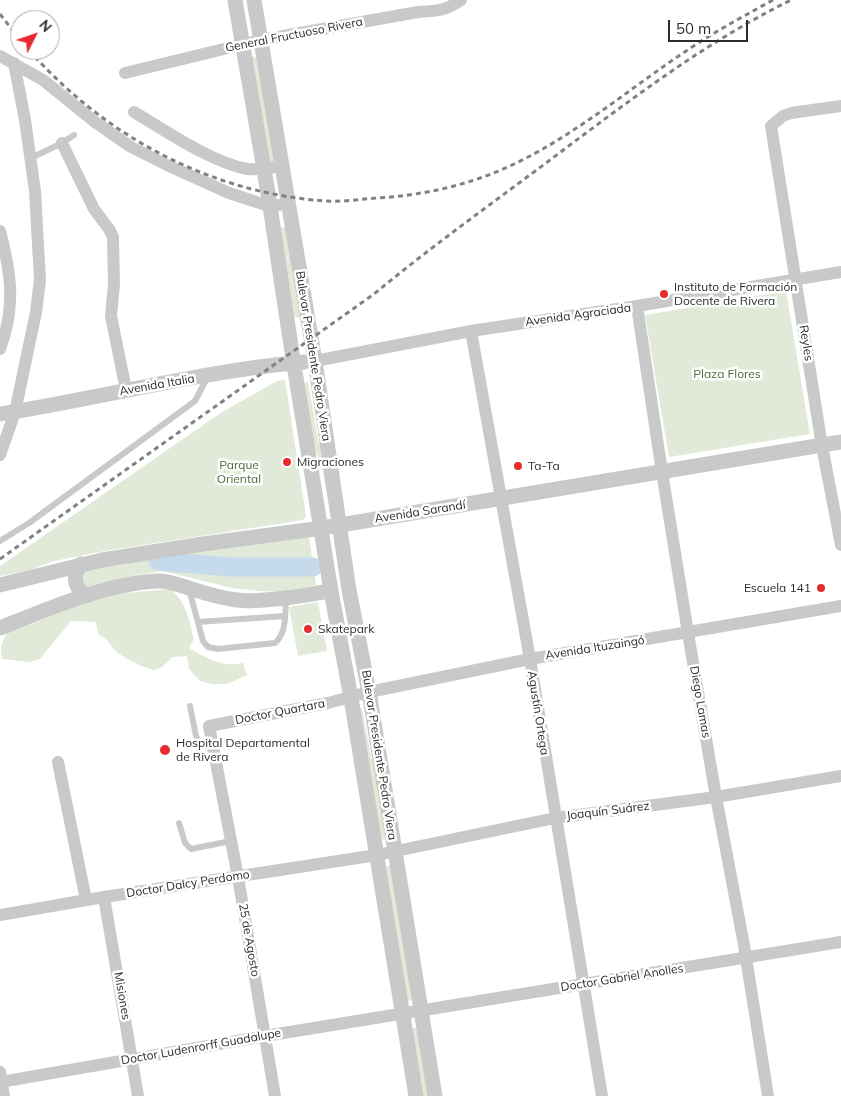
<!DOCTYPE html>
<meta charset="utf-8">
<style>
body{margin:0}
#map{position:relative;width:841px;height:1096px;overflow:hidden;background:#fff;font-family:Mulish,sans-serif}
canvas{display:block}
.north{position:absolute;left:10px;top:10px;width:50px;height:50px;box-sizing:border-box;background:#fff;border:1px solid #ababab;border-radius:50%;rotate:49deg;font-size:14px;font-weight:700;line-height:20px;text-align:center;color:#2c2c2c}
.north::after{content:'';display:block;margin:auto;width:18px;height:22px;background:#e62c2f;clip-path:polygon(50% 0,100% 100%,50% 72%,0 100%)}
.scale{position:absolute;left:668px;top:20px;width:80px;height:22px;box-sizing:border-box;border:2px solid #2c2c2c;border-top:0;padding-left:6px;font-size:15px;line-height:18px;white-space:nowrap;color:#2c2c2c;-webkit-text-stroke:4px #fff;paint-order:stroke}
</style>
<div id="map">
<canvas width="841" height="1096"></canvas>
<div class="north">N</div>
<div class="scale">50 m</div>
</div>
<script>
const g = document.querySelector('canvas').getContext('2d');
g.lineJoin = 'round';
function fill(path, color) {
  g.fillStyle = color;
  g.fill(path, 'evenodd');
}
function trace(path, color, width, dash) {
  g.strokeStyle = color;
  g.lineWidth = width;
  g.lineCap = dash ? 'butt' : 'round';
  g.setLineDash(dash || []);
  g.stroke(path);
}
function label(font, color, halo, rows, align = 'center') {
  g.font = font + ' Mulish,sans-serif';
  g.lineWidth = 5;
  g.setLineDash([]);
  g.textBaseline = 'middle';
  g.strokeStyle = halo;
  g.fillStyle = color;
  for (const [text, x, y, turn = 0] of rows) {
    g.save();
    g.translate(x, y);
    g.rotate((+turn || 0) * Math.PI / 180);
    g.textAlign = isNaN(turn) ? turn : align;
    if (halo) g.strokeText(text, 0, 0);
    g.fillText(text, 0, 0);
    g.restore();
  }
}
fill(new Path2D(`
 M253,56L258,59L276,164L270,167L251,57Z
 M282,227L286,228L301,317L299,318L293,316L280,229Z
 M786,291L810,434L669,457L645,315Z
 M285,380L306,516L303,520L105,551L54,561L27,571L0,576V566L219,414L277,381Z
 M308,381L318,440L326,460L331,518L322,467L313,442L304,384Z
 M309,537L316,585L284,592L259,591L232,588L163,571L136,575L108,584L87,588L82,582V574L85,570L151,558Z
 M170,589C186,601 189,620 194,639L189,648C207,658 222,668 243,663L247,675L227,684H212L200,681L189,669L187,656L172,657L162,667L154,670C142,667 128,660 118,653C109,646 111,640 98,634L96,622L71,621L40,659L30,662L2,659L1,647L7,631L32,624L82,603L113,594Z
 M318,602L327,651L298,656L289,607Z
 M359,707L362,708L371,756L378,775L387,839L384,840L380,837Z
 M389,865L391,866L412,1000L408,1001L386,867Z
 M414,1027L417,1028L431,1096H421L412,1029Z`), '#e1ead9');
trace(new Path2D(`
 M158,561L229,567H313`), '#c5daeb', 19);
trace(new Path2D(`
 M31,158L62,143L74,135
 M0,541L29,523L195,401L208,376
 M189,589L203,641L208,647L218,649L275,643C287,633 285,613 286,598
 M198,622L285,616
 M190,706L196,736L201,746L213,747
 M179,823L185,843L191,849L231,841`), '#c9c9c9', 6);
trace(new Path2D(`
 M0,56L43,80L95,122L131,147L169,166L229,193L269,206L287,204
 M125,73L261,40L418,12C436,11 446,11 461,0
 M841,106L791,113L783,116L771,126L822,446L841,545
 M134,112C166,131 211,162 247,169C259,170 270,168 281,166
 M62,143L94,209L109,229L113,237L114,284L111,316L126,390
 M0,231C11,273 16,307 0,349
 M637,306L662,472L688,633L716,797L744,945L768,1096
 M471,331L530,659L602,1096
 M315,361L471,331L637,306L841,272
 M0,455L15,412L36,312L40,280L35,191L25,120L14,63
 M58,762L86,900
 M104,897L138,1096
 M0,915L104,897L377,855L555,818L716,797L841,776
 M0,1072L4,1096
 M0,1082L265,1036L841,942
 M275,1096L238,877L209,726L328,703L369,692L530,659L841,606`), '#c9c9c9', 12);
trace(new Path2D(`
 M235,0L268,193L293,359L331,591L351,698L416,1096
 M254,0L315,361L349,590L369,692L435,1096
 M0,414C101,398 201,371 304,362
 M81,564C72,577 73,586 86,596
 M0,585L102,560L203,544L322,528L841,442
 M0,628C48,609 104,584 156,581C168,580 178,585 189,588C204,593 220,598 237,600C265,603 303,595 331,591`), '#c9c9c9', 15);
trace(new Path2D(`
 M0,14L20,40
 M29,50C104,136 212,194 327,201C344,202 361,199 378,198C424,195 470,185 512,165C576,135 630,88 689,49C716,31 744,16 773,0
 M0,559L374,294C432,246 494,202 554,157C630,100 706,42 791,0`), '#818181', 3, [5, 4]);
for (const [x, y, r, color] of [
 [664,294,5,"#e62c2f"],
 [287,462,5,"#e62c2f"],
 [518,466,5,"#e62c2f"],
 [821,588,5,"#e62c2f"],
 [308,629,5,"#e62c2f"],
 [165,750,6,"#e62c2f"]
]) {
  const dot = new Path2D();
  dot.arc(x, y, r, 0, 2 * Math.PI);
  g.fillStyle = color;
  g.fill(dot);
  trace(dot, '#fff', 2);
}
label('12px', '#2c2c2c', '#fff', [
 ["General Fructuoso Rivera",294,35,-11],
 ["Avenida Agraciada",578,315,-8],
 ["Reyles",806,343,81],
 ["Bulevar Presidente Pedro Viera",313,356,81],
 ["Avenida Italia",157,385,-10],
 ["Avenida Sarandí",420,512,-9],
 ["Avenida Ituzaingó",595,648,-9],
 ["Diego Lamas",700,702,80],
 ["Doctor Quartara",280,712,-11],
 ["Agustín Ortega",538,713,81],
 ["Bulevar Presidente Pedro Viera",379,755,81],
 ["Joaquín Suárez",608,811,-7],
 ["Doctor Dalcy Perdomo",188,884,-9],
 ["25 de Agosto",249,940,80],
 ["Doctor Gabriel Anolles",622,978,-9],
 ["Misiones",122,996,80],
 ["Doctor Ludenrorff Guadalupe",201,1047,-10]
]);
label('12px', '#2c2c2c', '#fff', [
 ["Instituto de Formación",674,287],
 ["Docente de Rivera",674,301],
 ["Migraciones",297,462],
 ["Ta-Ta",528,466],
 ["Escuela 141",811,588,"right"],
 ["Skatepark",318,629],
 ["Hospital Departamental",176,743],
 ["de Rivera",176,757]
], 'left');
label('12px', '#4d683a', '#fff', [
 ["Plaza Flores",727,374],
 ["Parque",239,465],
 ["Oriental",239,479]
]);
</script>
